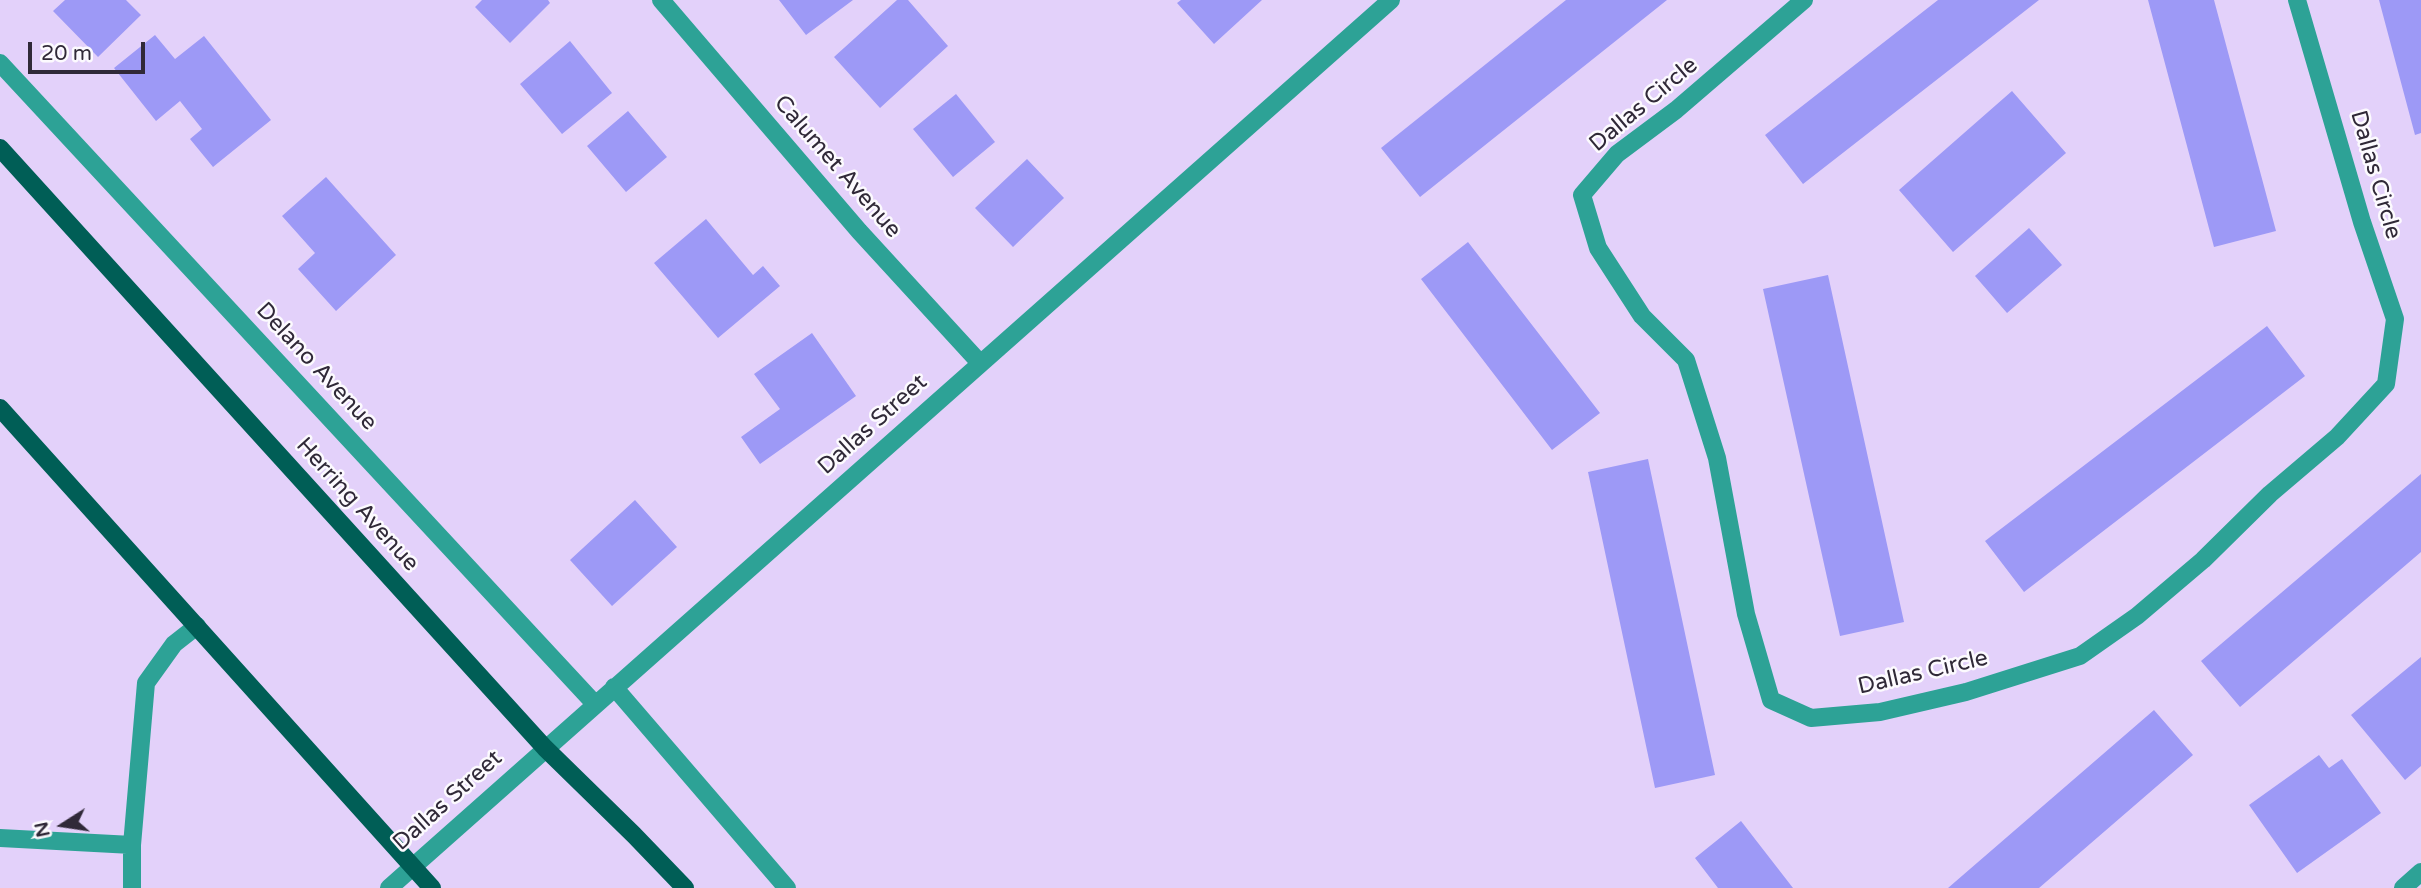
<!DOCTYPE html>
<style>
body{margin:0}
#map{position:relative;width:2421px;height:888px;overflow:hidden;background:#e3d1fa;font-family:"Varela Round",sans-serif}
canvas{display:block}
.north{position:absolute;left:28px;top:790px;width:70px;height:70px;-webkit-text-stroke:5px #fcfafe;paint-order:stroke;rotate:258deg;font-size:19px;font-weight:700;line-height:28px;text-align:center;color:#302938}
.north::after{content:'';display:block;margin:auto;width:24px;height:32px;background:#302938;clip-path:polygon(50% 0,100% 100%,50% 72%,0 100%)}
.scale{position:absolute;left:28px;top:42px;width:117px;height:32px;box-sizing:border-box;border:4px solid #302938;border-top:0;padding-left:9px;font-size:21px;line-height:24px;white-space:nowrap;color:#302938;-webkit-text-stroke:5px #fcfafe;paint-order:stroke}
</style>
<div id="map">
<canvas width="2421" height="888"></canvas>
<div class="north">N</div>
<div class="scale">20 m</div>
</div>
<script>
const g = document.querySelector('canvas').getContext('2d');
g.lineJoin = 'round';
function fill(path, color) {
  g.fillStyle = color;
  g.fill(path, 'evenodd');
}
function trace(path, color, width, dash) {
  g.strokeStyle = color;
  g.lineWidth = width;
  g.lineCap = dash ? 'butt' : 'round';
  g.setLineDash(dash || []);
  g.stroke(path);
}
function label(font, color, halo, rows, align = 'center') {
  g.font = font + ' "Varela Round",sans-serif';
  g.lineWidth = 5;
  g.setLineDash([]);
  g.textBaseline = 'middle';
  g.strokeStyle = halo;
  g.fillStyle = color;
  for (const [text, x, y, turn = 0] of rows) {
    g.save();
    g.translate(x, y);
    g.rotate((+turn || 0) * Math.PI / 180);
    g.textAlign = isNaN(turn) ? turn : align;
    if (halo) g.strokeText(text, 0, 0);
    g.fillText(text, 0, 0);
    g.restore();
  }
}
fill(new Path2D(`
 M65,0H126L141,15L98,57L53,11Z
 M482,0H548L550,3L510,43L475,7Z
 M779,0H853L806,35Z
 M897,0H908L948,46L880,108L834,57Z
 M1181,0H1262L1214,44L1177,3Z
 M1566,0H1667L1420,197L1381,148Z
 M1938,0H2039L1803,184L1765,135Z
 M2148,0H2214L2276,231L2214,247Z
 M2379,0H2421V133L2415,135Z
 M155,35L175,59L204,36L271,120L213,167L190,139L202,129L180,101L156,121L114,68Z
 M570,41L612,93L562,134L520,84Z
 M2012,91L2066,153L1953,252L1899,190Z
 M956,94L995,142L953,177L913,129Z
 M628,111L667,157L626,192L587,146Z
 M1027,159L1064,198L1013,247L975,208Z
 M326,177L396,255L336,311L298,269L315,253L282,216Z
 M706,219L753,275L763,266L780,286L718,338L654,263Z
 M2029,228L2062,265L2007,313L1975,276Z
 M1468,242L1600,413L1552,450L1421,279Z
 M1828,275L1904,622L1840,636L1763,289Z
 M2267,326L2305,376L2024,592L1985,541Z
 M812,333L856,396L760,464L741,437L780,409L754,374Z
 M1648,459L1715,775L1655,788L1588,472Z
 M2421,474V552L2240,707L2201,661Z
 M635,500L677,547L612,606L570,560Z
 M2421,657V766L2405,780L2351,715Z
 M2154,710L2193,755L2039,888H1948Z
 M2319,755L2329,768L2342,759L2381,813L2297,873L2249,805Z
 M1741,821L1793,888H1718L1695,858Z`), '#9d99f6');
trace(new Path2D(`
 M661,0L859,231L980,363
 M1804,0L1676,110L1617,154L1582,195L1598,248L1642,316L1686,360L1717,458L1746,614L1771,700L1811,718L1880,712L1966,692L2080,656L2137,616L2203,560L2270,494L2337,437L2386,384L2395,319L2362,222L2297,0
 M0,63L595,704
 M614,687L787,888
 M0,838L132,845
 M132,888V845L146,683L174,644L197,626
 M389,888L1391,0
 M2403,888L2421,872`), '#2da296', 18);
trace(new Path2D(`
 M0,148L545,748L634,835L685,888
 M0,408L432,888`), '#005e56', 18);
label('23px', '#302938', '#fcfafe', [
 ["Dallas Circle",1644,105,-40],
 ["Calumet Avenue",837,167,49],
 ["Dallas Circle",2375,175,74],
 ["Delano Avenue",316,367,47],
 ["Dallas Street",873,425,-42],
 ["Herring Avenue",357,505,48],
 ["Dallas Circle",1923,673,-13],
 ["Dallas Street",448,801,-42]
]);
</script>
